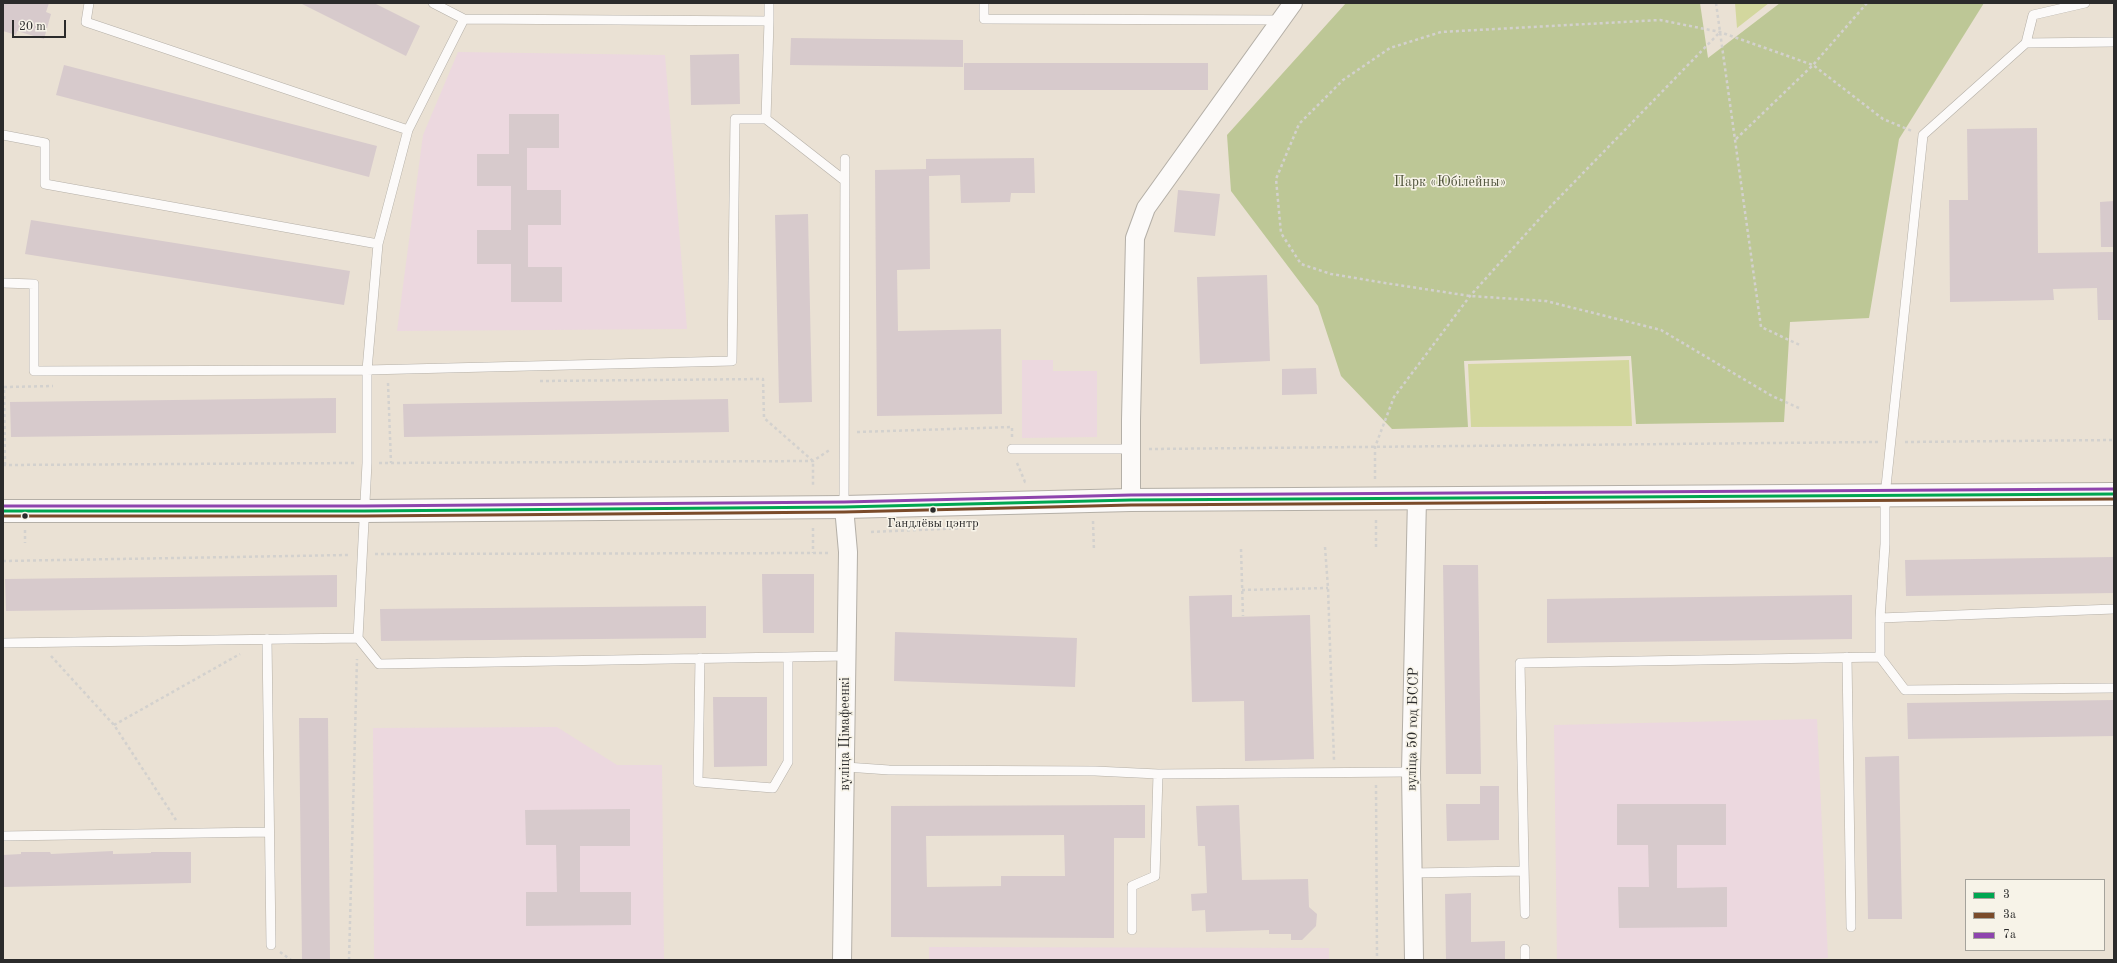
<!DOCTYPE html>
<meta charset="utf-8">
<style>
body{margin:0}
#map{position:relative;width:2117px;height:963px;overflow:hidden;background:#eae1d4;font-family:"Old Standard TT",serif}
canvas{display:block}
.frame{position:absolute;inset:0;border:4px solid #2b2b2b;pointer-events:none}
.legend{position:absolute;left:1965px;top:879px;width:140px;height:72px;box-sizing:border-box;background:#f7f3e8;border:1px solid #a5a39c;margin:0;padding:5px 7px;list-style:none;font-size:12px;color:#2b2b2b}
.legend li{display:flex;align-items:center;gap:8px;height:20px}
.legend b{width:20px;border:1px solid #a5a39c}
.scale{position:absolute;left:12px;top:20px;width:54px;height:18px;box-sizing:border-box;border:2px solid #2b2b2b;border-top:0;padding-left:5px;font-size:12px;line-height:14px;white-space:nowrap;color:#2b2b2b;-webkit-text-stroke:3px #f7f3e8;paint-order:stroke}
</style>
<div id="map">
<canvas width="2117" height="963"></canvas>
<div class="frame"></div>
<ul class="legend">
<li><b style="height:5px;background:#00a651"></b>3</li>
<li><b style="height:5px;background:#7a4b2a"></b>3а</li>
<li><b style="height:5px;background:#8e44ad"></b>7а</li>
</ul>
<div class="scale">20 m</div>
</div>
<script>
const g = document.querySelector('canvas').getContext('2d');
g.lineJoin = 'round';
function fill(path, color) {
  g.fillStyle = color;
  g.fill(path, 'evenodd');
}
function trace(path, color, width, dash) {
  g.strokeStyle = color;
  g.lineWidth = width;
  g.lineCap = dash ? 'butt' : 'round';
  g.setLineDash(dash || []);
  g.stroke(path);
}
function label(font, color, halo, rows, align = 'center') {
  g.font = font + ' "Old Standard TT",serif';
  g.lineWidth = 3;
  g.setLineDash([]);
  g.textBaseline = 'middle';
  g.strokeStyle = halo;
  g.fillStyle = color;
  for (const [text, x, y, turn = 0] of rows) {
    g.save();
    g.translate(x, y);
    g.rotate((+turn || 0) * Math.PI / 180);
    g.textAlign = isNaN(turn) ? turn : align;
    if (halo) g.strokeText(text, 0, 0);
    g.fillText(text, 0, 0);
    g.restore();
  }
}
fill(new Path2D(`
 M458,52L665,55L687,329L397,331L423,135Z
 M1022,360H1053V371H1097V437L1022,438Z
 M1817,719L1828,958L1806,960H1557L1554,725Z
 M557,727L617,765H662L664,960H374L373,728Z
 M929,947L1329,948V960H929Z`), '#ecd8df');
fill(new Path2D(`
 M1735,3H1769L1737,28Z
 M1629,360L1632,426L1471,427L1468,364Z`), '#d3d79e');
fill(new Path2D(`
 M1346,3H1700L1708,58L1780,3H1984L1899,139L1869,318L1790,322L1784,422L1636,424L1631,356L1464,361L1468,427L1392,429L1341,376L1318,306L1231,191L1227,135Z`), '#bdc796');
fill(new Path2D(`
 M3,3H49L46,12L51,14L44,39L17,31L16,35L3,31Z
 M300,3H374L420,26L406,56Z
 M791,38L963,40V67L790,65Z
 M739,54L740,104L691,105L690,55Z
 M964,63H1208V90H964Z
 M64,65L377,146L369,177L56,95Z
 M509,114H559V148H527V190H561V225H528V267H562V302H511V264H477V230H511V186H477V154H509Z
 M2037,128L2038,253L2114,252V320H2098L2097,288L2053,289L2054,300L1950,302L1949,200H1968L1967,129Z
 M1034,158L1035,193H1011L1010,202L961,203L960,175L929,176L930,269L897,270L898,331L1001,329L1002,414L877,416L875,170L926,169V159Z
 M1178,190L1220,194L1215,236L1174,232Z
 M2114,201V247H2101L2100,202Z
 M808,214L812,402L779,403L775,215Z
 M31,220L350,271L344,305L25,254Z
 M1267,275L1270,361L1200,364L1197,277Z
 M1316,368L1317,394L1282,395V369Z
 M336,398V433L11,437L10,402Z
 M728,399L729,432L404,437L403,404Z
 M2114,557V593L1906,596L1905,560Z
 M1443,565H1478L1481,774H1446Z
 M762,574H814V633H763Z
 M337,575V607L6,611L5,579Z
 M1232,595V617L1310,615L1314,759L1245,761L1244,701L1192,702L1189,596Z
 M1852,595V639L1547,643V599Z
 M706,606V638L381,641L380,609Z
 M895,632L1077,638L1075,687L894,681Z
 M713,697H767V766L714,767Z
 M2114,700V736L1908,739L1907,703Z
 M299,718H328L330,960H302Z
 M1899,756L1902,919H1868L1865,757Z
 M1480,786H1499V840L1447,841L1446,804H1480Z
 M1617,804H1726V845H1677V888L1727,887V927L1619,928L1618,887H1649L1648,845H1617Z
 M1145,805V838H1114V938L891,937V806ZM1064,835L1065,876H1001V886L927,887L926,836Z
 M1239,805L1242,880L1308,879L1309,907L1317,914L1316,926L1302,940H1291V934H1269V930L1206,932L1205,910L1192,911L1191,894L1207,893L1205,846H1198L1196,806Z
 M630,809V846H580V892H631V925L526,926V892H557L556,845H526L525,810Z
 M113,851V854L151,853V852H191V883L3,887V855L21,854V852H50L51,854Z
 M1471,893V942L1505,941V960H1446L1445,894Z`), '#d7cacc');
const lane = new Path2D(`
 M89,3L86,22L408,130
 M433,3L464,19L769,21L766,119L844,180
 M984,3V19L1282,20
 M2085,3L2033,15L2026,43L1923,135L1885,496V544L1880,618V657L1905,690L2114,688
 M464,19L408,130L378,244L367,370V463L358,638L379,664L845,656
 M769,21V3
 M2026,43L2114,42
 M3,135L45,143V184L378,244
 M3,283L34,284V371L367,370L732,361L735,119H766
 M1012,449H1131
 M844,507L845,159
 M1880,618L2114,609
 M267,639L271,945
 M3,643L358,638
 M1847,657L1851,927
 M700,658L698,782L773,788L788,762V657
 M846,767L889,770L1095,771L1158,774L1411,772
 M3,836L269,832
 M1413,873L1524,871
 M1525,914L1520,663L1880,657
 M1132,930V886L1155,876L1158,774
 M1525,949V960`);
const street = new Path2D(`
 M1131,500V420L1135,238L1146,208L1293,3
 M842,960L848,552L844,507
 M1414,960L1411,772L1417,498`);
const secondary = new Path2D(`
 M3,511H364L844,507L1131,500L2114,494`);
trace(lane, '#b4afa7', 10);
trace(street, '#b4afa7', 20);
trace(secondary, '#b4afa7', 24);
trace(new Path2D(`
 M1716,3L1761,327L1800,345
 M1736,139L1813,65L1867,3
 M540,381L763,379L764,418L813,461V487
 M388,383L391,463
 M1799,408L1772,396L1661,330L1546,301L1470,296L1385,283L1331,274L1301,264L1281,233L1276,179L1299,124L1343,80L1390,48L1441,32L1660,20L1720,32L1813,65L1883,119L1912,131
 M857,432L1012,427V437
 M1905,442L2114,440
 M1149,449L1878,442
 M379,463L813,461L831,449
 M1017,463L1025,482H1027
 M3,465L354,463
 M5,465L4,387L53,386
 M1375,479V447L1394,397L1470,296L1551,206L1720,32
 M1376,520V547
 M1093,521L1094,551
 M2113,524H2114
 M813,528V553
 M25,530V543
 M871,532L965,528
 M1325,547L1328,588L1334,760
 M1241,549L1243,616
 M375,554L830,553
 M3,561L348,555
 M1242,590L1328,588
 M51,656L114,725L176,820
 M114,725L240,654
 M1376,785L1377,960
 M280,952L291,960
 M349,960L357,659`), '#d3d1ce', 2.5, [3, 3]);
trace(lane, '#fcfaf9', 9);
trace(street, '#fcfaf9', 18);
trace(secondary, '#fcfaf9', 22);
trace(new Path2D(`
 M3,511H364L844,507L1131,500L2114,494`), '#00a651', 3);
trace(new Path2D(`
 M3,516H364L844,512L1131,505L2114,499`), '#7a4b2a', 3);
trace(new Path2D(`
 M3,506H364L844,502L1131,495L2114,489`), '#8e44ad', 3);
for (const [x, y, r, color] of [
 [933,510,3.5,"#2b2b2b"],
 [25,516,3.5,"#2b2b2b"]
]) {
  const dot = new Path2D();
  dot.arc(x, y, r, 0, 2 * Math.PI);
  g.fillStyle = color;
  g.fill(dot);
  trace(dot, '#f7f3e8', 1.5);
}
label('13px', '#2b2b2b', '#f7f3e8', [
 ["Гандлёвы цэнтр",933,524]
]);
label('14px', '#50543c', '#f7f3e8', [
 ["Парк «Юбілейны»",1450,182]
]);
label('14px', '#2b2b2b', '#f7f3e8', [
 ["вуліца 50 год БССР",1413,729,-89],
 ["вуліца Цімафеенкі",845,734,-90]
]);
</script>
